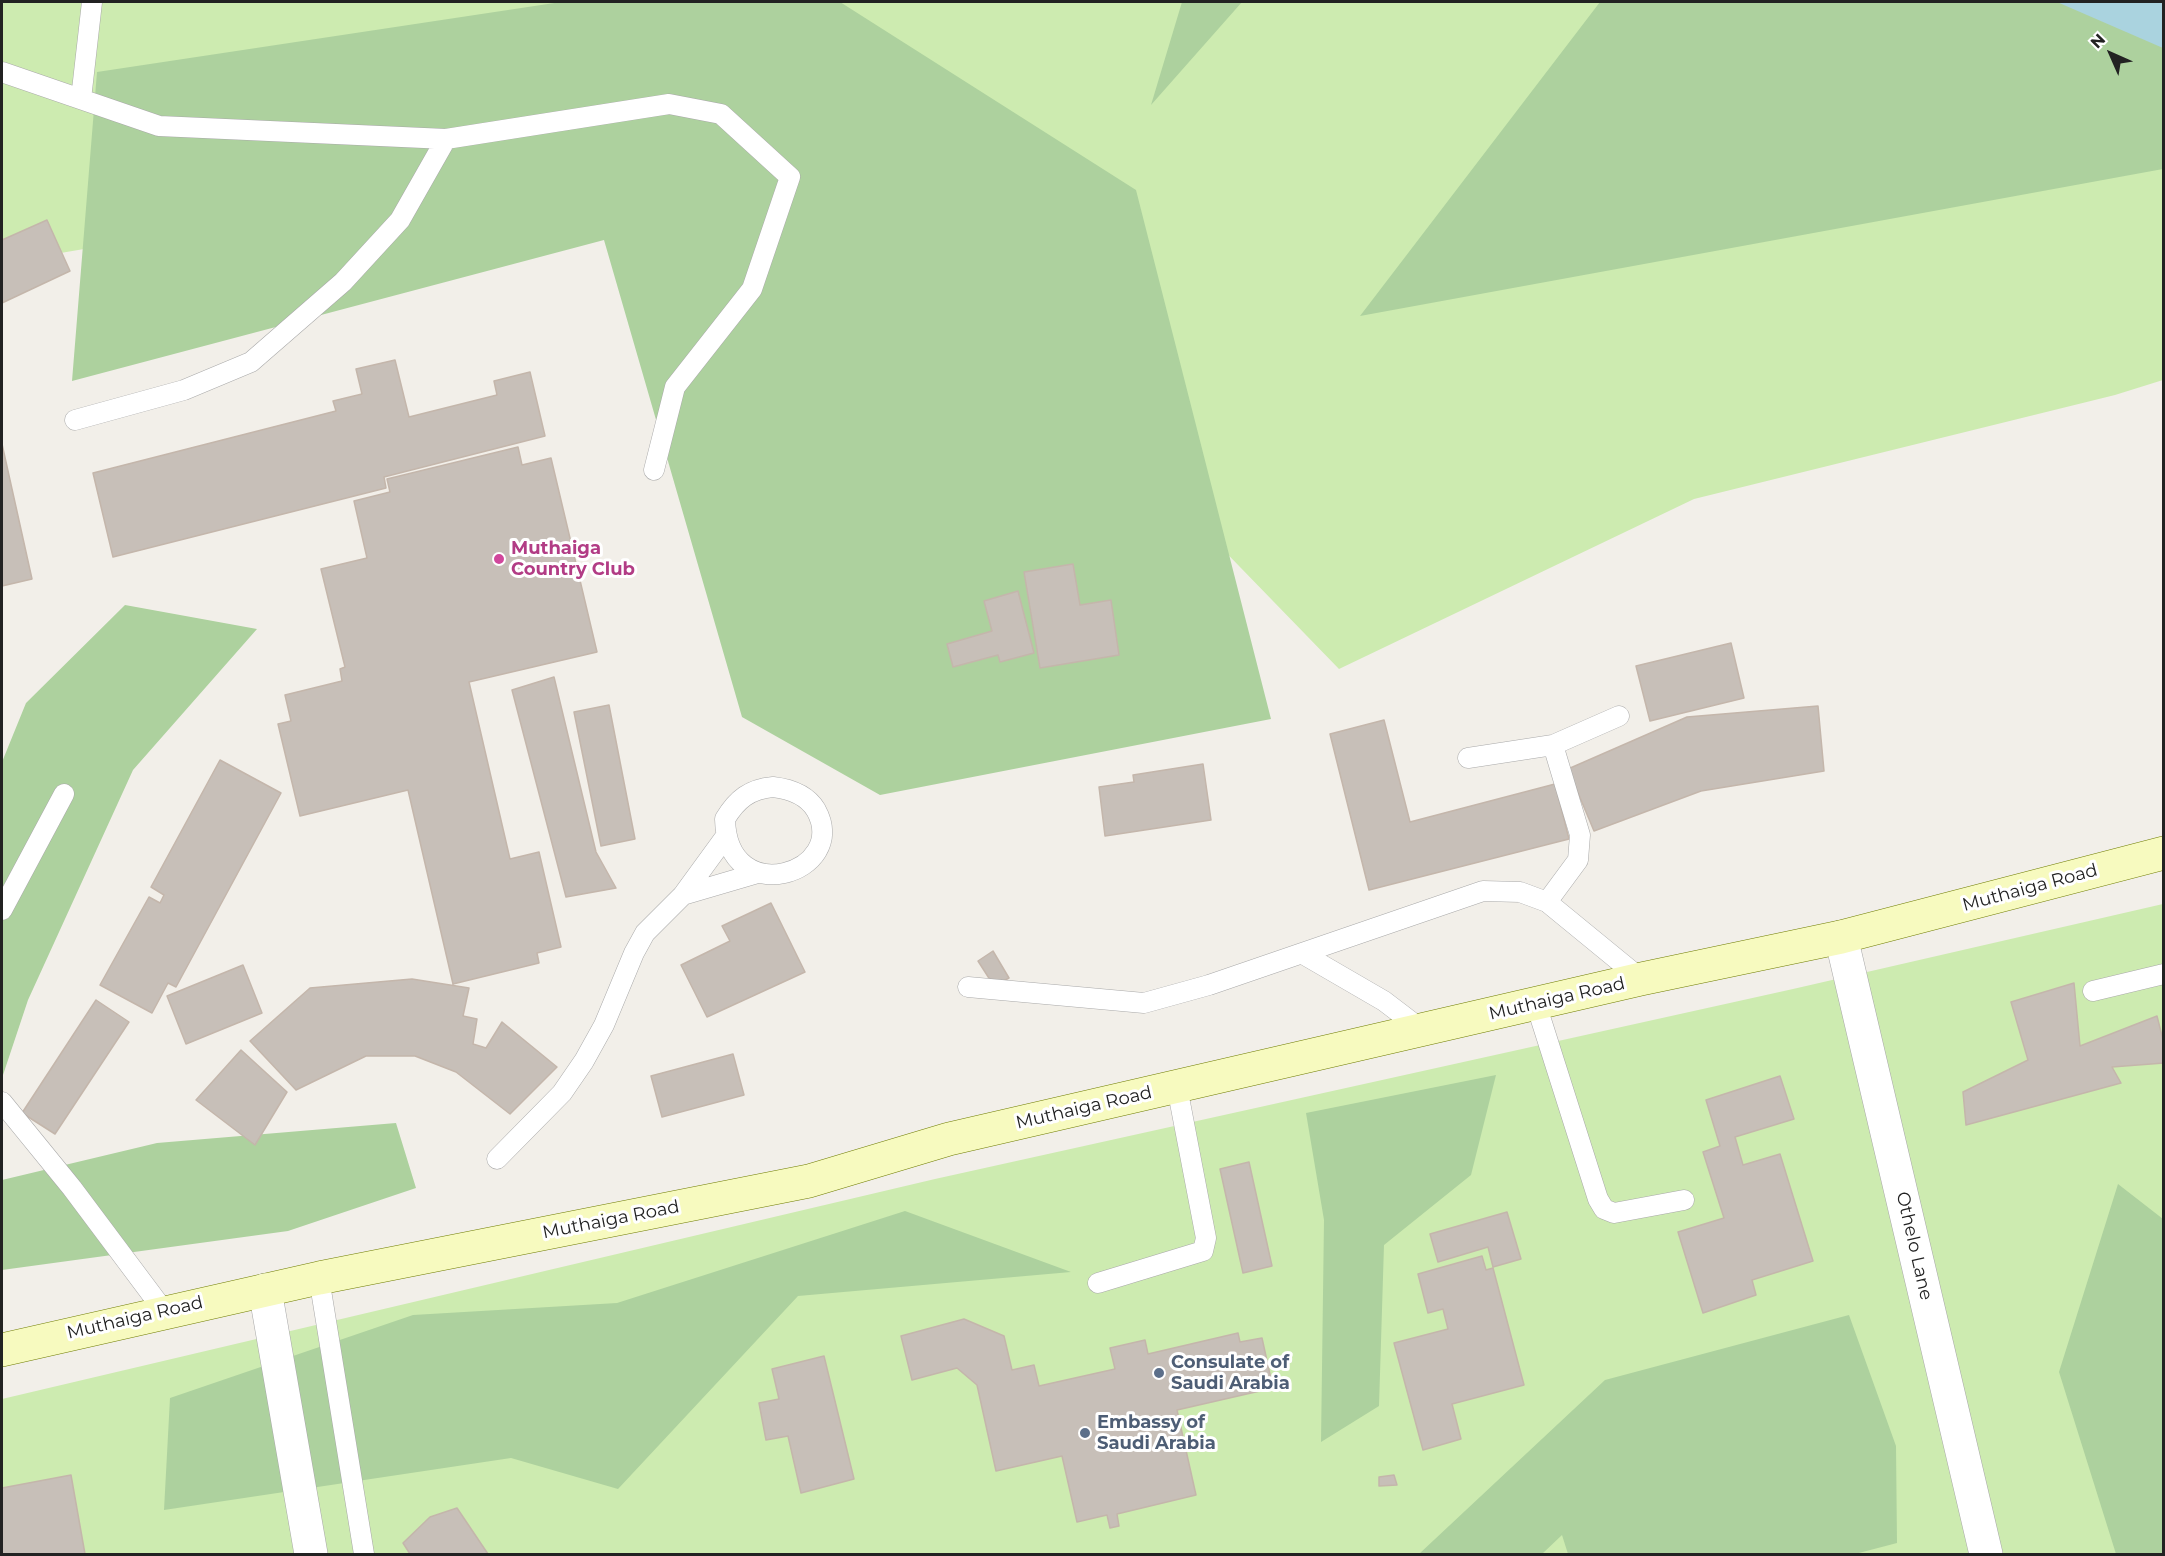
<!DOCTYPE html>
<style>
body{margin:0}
#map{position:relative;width:2165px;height:1556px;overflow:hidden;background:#f2efe9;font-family:Montserrat,sans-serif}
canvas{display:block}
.frame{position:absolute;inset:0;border:3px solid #222;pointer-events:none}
.north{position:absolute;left:2081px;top:24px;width:60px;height:60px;-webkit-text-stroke:4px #fff;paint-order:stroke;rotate:315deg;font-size:16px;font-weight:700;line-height:24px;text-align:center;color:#222}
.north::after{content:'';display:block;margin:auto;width:21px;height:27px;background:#222;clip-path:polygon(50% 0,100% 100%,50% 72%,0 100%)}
</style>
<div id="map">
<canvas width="2165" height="1556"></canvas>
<div class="frame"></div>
<div class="north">N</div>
</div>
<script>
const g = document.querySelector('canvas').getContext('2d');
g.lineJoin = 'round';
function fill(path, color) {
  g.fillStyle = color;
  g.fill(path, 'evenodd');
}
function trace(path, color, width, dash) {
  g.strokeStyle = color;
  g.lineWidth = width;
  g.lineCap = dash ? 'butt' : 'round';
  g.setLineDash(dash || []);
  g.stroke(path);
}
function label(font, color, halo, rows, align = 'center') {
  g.font = font + ' Montserrat,sans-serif';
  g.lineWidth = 6;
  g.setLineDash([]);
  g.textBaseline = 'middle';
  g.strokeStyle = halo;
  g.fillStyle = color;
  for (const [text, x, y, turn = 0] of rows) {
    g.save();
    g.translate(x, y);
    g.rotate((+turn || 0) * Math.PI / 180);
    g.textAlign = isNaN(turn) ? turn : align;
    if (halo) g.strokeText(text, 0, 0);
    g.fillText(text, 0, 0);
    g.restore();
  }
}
fill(new Path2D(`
 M2,2H2163V380L2115,395L1694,499L1339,669L811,125L2,263Z
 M2163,904V1554H2V1399L935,1179L1793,989Z`), '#cdebb0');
fill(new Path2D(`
 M561,2H840L1136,190L1271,719L880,795L742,717L604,240L72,381L97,72Z
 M1182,2H1242L1151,105Z
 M1600,2H2163V169L1360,316Z
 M125,605L257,629L133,770L28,1000L2,1078V762L26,703Z
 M1496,1075L1471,1175L1384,1245L1379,1406L1321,1442L1324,1220L1306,1113Z
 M396,1123L416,1188L288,1231L2,1270V1180L157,1143Z
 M2118,1184L2163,1219V1554H2116L2059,1372Z
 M905,1211L1071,1272L798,1296L618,1489L511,1458L164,1510L170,1398L413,1315L617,1303Z
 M1849,1315L1896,1446L1897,1543L1855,1554H1568L1562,1535L1542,1554H1419L1605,1380Z`), '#add19e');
fill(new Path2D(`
 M2057,2H2163V48Z`), '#aad3df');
const building = new Path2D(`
 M47,220L70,271L2,303V240Z
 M395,360L409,417L497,395L494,381L530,372L545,436L384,477L386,488L113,557L93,473L336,411L333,401L362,394L356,369Z
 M2,444L32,579L2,586Z
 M518,447L522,465L551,458L597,652L469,682L510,859L539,852L561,947L537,953L539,963L453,984L408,790L300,816L278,724L291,721L285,695L342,681L340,669L345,667L321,569L367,558L354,501L390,492L387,479Z
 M1073,564L1080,605L1111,600L1119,655L1040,668L1024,572Z
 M1018,591L1034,653L1000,662L998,655L953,667L947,644L992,631L984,601Z
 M1731,643L1744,698L1650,721L1636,666Z
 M554,677L596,852L616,888L566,897L512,690Z
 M609,705L635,839L601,846L574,712Z
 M1818,706L1824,771L1701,791L1594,831L1568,769L1687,717Z
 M1384,720L1410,822L1555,784L1569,839L1369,890L1330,734Z
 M220,760L281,793L176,987L168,983L152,1013L100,985L149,897L160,903L164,895L151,887Z
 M1203,764L1211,820L1105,836L1099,787L1134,782L1133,775Z
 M771,903L805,972L707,1017L681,965L730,941L722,926Z
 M993,951L1009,978L994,986L978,961Z
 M243,965L262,1013L186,1044L167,996Z
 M412,979L469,988L463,1016L477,1019L473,1044L486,1048L502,1022L557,1067L510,1114L456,1072L415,1056H366L296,1090L250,1041L310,988Z
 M2074,983L2080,1046L2157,1016L2164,1044V1063L2112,1067L2121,1083L1966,1125L1963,1092L2028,1060L2011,1002Z
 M96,1000L129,1022L55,1134L22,1113Z
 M241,1050L287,1092L255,1145L196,1100Z
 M733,1054L744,1095L662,1117L651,1076Z
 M1780,1076L1794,1119L1735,1137L1743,1165L1780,1154L1813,1261L1752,1280L1756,1295L1703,1313L1678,1232L1724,1218L1703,1152L1720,1146L1706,1100Z
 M1249,1162L1272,1266L1243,1273L1220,1169Z
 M1507,1212L1521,1259L1493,1267L1488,1247L1438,1262L1430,1234Z
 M1482,1256L1486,1270L1493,1268L1524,1385L1452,1404L1461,1439L1423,1450L1394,1343L1448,1329L1443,1309L1428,1313L1418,1274Z
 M964,1319L1004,1336L1012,1370L1034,1365L1039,1386L1115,1369L1110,1348L1145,1340L1148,1354L1238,1333L1240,1342L1262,1338L1273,1388L1177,1410L1196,1495L1117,1514L1119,1526L1110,1528L1107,1515L1077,1522L1062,1456L996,1471L977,1385L957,1368L912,1380L901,1336Z
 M824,1356L854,1479L801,1493L788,1436L766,1440L759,1403L779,1399L772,1369Z
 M71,1475L85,1554H2V1488Z
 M1394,1475L1397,1485L1379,1486V1477Z
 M457,1508L488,1554H410L403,1543L430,1517Z`);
fill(building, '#c7bfb8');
trace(building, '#c4b6ab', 1.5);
const lane = new Path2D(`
 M2,72L159,126L446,139L669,104L721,114L790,177L752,289L675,387L654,470
 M81,99L92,2
 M75,420L184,390L251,362L343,282L400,220L446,139
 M1468,758L1553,745L1619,716
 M773,787C790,789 807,795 816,810C851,873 727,912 725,819C737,799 750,789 773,787Z
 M683,895L758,873
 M1547,902L1578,860L1580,835L1553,745
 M2,910L64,794
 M1303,954L1384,1001L1422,1030
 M968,987L1144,1003L1209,985L1483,891L1520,892L1547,902L1641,979
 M2093,991L2164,974
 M1536,1004L1598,1199L1604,1209L1614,1213L1684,1200
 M2,1102L72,1188L164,1311
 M497,1159L562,1093L584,1061L604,1025L634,953L645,933L683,895L726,836
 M319,1278L364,1554
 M1098,1283L1203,1251L1206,1238L1177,1087`);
const street = new Path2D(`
 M1841,937L1986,1554
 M265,1290L311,1554`);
const secondary = new Path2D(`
 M2,1350L319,1278L809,1181L949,1139L1641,979L1841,937L2164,853`);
trace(lane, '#a9a9a9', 21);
trace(street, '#a9a9a9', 34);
trace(secondary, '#707d05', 34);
trace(lane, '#fff', 20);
trace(street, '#fff', 33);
trace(secondary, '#f7fabf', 33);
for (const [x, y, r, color] of [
 [499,559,6,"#d1479c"],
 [1159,1373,6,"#5c6f8a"],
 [1085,1433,6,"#5c6f8a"]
]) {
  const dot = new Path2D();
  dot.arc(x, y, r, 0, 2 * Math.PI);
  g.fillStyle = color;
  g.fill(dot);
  trace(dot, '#fff', 2);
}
label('bold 18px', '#b23c85', '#fff', [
 ["Muthaiga",511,549],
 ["Country Club",511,570]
], 'left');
label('18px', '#222', '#fff', [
 ["Muthaiga Road",2030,888,-15],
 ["Muthaiga Road",1557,999,-13],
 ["Muthaiga Road",1084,1108,-13],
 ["Muthaiga Road",611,1220,-11],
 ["Othelo Lane",1914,1246,77],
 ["Muthaiga Road",135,1318,-13]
]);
label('bold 18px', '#4e5e75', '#fff', [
 ["Consulate of",1171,1363],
 ["Saudi Arabia",1171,1384],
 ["Embassy of",1097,1423],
 ["Saudi Arabia",1097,1444]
], 'left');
</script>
